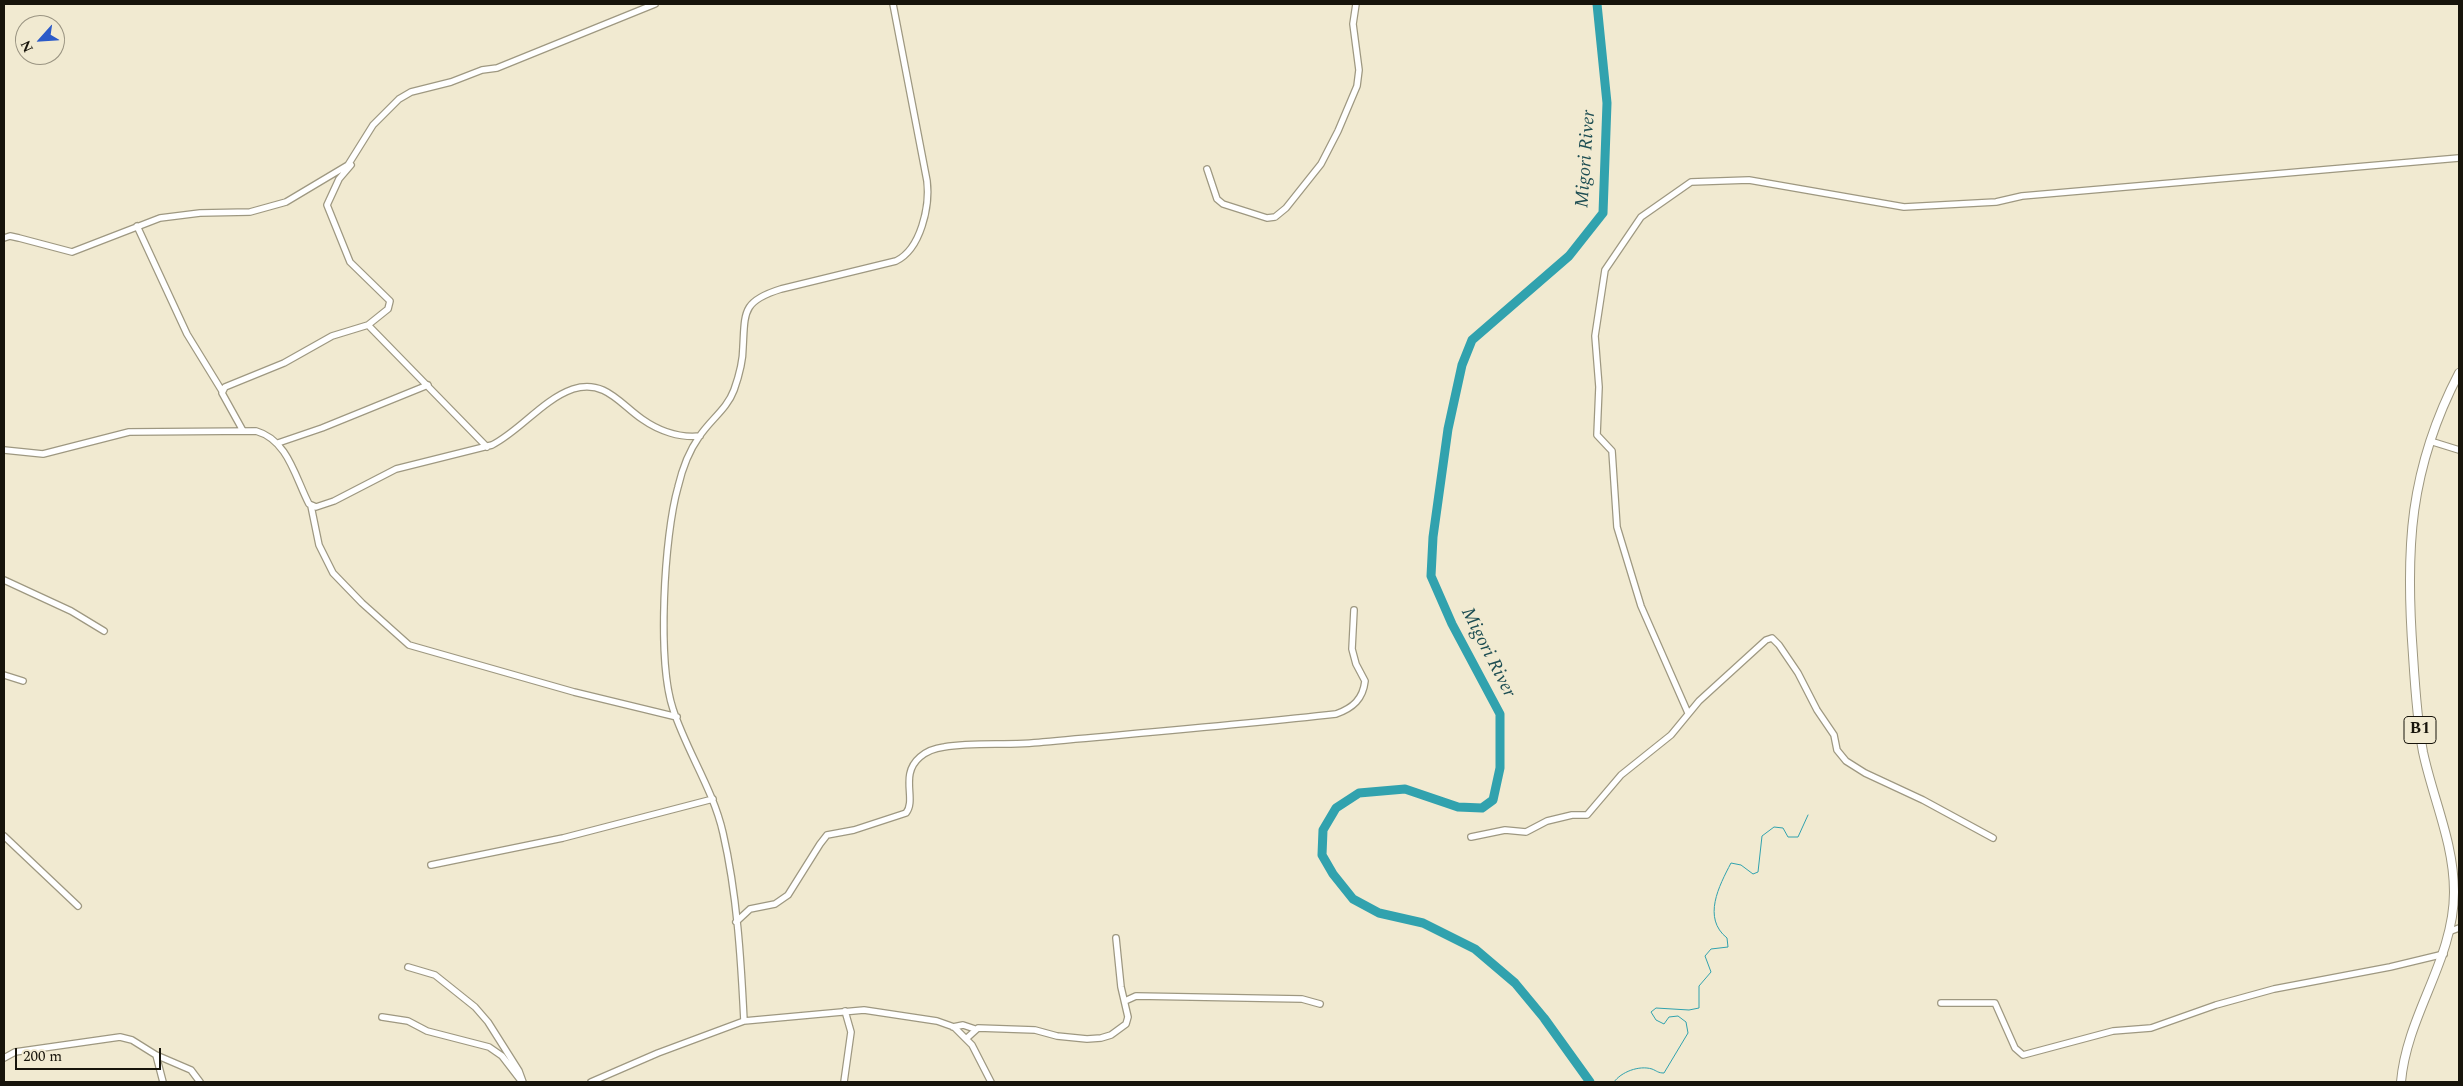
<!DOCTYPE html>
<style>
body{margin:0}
#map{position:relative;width:2463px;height:1086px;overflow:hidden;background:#f1ead1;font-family:Spectral,serif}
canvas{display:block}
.frame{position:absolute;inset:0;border:5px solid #17140b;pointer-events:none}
.north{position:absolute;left:15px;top:15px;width:50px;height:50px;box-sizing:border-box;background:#f1ead1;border:1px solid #9a9482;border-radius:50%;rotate:244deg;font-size:14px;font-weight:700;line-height:20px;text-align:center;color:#17140b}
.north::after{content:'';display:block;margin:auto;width:18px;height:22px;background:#2b5ac8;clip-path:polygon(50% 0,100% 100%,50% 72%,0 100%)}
.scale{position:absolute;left:15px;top:1048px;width:146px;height:22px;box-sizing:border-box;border:2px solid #17140b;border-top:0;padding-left:6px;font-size:15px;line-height:18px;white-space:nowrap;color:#17140b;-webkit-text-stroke:4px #f1ead1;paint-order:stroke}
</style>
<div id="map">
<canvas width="2463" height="1086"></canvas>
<div class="frame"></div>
<div class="north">N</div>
<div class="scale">200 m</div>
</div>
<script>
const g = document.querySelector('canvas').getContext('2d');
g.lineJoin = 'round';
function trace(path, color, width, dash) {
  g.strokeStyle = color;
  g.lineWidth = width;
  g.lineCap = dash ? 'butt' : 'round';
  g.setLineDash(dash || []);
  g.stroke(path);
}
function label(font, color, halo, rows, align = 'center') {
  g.font = font + ' Spectral,serif';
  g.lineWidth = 4;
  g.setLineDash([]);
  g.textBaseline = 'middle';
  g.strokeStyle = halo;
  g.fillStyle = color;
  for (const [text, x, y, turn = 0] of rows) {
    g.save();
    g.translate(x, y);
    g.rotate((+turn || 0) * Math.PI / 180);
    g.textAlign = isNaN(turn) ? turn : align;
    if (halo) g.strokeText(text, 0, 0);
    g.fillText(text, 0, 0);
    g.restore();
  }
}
trace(new Path2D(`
 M1614,1082C1621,1072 1639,1065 1652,1069C1657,1071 1658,1073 1664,1073L1688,1033L1686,1022L1678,1016L1669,1017L1664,1024L1656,1020L1651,1012L1656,1008L1689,1010L1699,1008V986L1711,972L1705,956L1711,949L1728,947L1727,938C1702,918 1719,886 1731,863L1741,865L1753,874L1758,872L1762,836L1774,827L1783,828L1788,837H1798L1808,815`), '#31a2ae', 1);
trace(new Path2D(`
 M1590,1082L1544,1018L1515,983L1475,949L1423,923L1379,913L1353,899L1333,874L1322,855L1323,830L1336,808L1359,793L1405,789L1458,807L1482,808L1493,800L1500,768V714L1452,624L1431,576L1433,537L1448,429L1462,365L1472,340L1569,256L1603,213L1607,103L1597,4`), '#31a2ae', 9);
const minor = new Path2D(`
 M351,165L339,179L327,205L350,262L390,301L388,309L368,325L487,447
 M1207,169L1217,199L1223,204L1267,218L1275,217L1286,208L1321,164L1338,131L1357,86L1359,70L1353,24L1356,4
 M137,226L187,334L222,391
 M4,238L10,236L19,238L72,252L160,218L200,213L250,212L286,202L348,165L373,125L399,99L411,92L451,82L482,70L497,68L655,4
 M242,429L222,393L225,387L284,363L332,336L368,325
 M2430,441L2459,450
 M278,443L322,428L428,385
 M4,450L43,454L129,432L256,431C288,440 295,477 309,504L316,507L334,501L396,469L492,445C521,430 542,400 573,389C605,379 620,404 642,419C659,431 680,438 700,436
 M311,506L319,545L333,573L362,603L409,645L574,692L677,717
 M4,580L71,611L104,631
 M4,675L23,681
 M1688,713L1641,606L1617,527L1612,451L1597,435L1599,387L1595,336L1605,270L1641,217L1691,182L1749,180L1904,207L1996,202L2022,196L2459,158
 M4,836L78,906
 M1471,837L1505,830L1526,832L1547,821L1572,815H1587L1621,775L1671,735L1699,701L1766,640L1772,638L1779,645L1798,673L1817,710L1834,735L1837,750L1846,761L1865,773L1923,800L1993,838
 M431,865L563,838L713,799
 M736,922L750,909L775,904L788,895L820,844L827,835L854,830L906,813C917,799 899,775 920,757C927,751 936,748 944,747C976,742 1010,746 1043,742C1140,733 1238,725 1336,714C1353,708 1363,699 1365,681L1356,664L1352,649L1354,610
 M2451,931L2459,928
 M408,967L435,975L475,1007L488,1022L519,1071L523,1082
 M1125,1001L1136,996L1302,999L1320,1004
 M1941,1003H1995L2015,1048L2023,1055L2113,1031L2151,1028L2216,1005L2274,989L2390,967L2444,954
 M382,1017L408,1021L427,1031L489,1047L502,1056L522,1082
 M744,1021C741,959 737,894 723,833C713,789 687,752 673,709C657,661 664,536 678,487C682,470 689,451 699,437C710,420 727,409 734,390C739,376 743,362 743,347C745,312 742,301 781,289L896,261C921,249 930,206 927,181L893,4
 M953,1027L963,1025L975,1029
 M967,1038L978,1028L1035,1030L1057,1036L1087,1039L1101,1038L1111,1035L1126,1024L1128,1017L1121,987L1116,938
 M156,1055L163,1082
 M4,1058L15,1052L120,1037L132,1040L156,1055L191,1070L200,1082
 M591,1082L658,1053L744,1021L864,1010L937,1021L954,1027L972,1045L991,1082
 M844,1082L851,1032L845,1011`);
const highway = new Path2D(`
 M2401,1082C2407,1014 2454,960 2454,892C2454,843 2433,799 2423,752C2417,720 2415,687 2413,655C2405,549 2409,469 2459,373`);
trace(minor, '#9e9881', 8);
trace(highway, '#9e9881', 10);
trace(minor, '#fff', 5.5);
trace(highway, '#fff', 8);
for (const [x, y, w] of [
 [2420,730,32]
]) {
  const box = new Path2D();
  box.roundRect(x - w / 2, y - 13.5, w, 27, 4);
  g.fillStyle = '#f1ead1';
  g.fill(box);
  trace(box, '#17140b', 1);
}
label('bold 16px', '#17140b', null, [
 ["B1",2420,730]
]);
label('italic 19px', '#1e4e53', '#f1ead1', [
 ["Migori River",1587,159,-86],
 ["Migori River",1487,653,63]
]);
</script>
